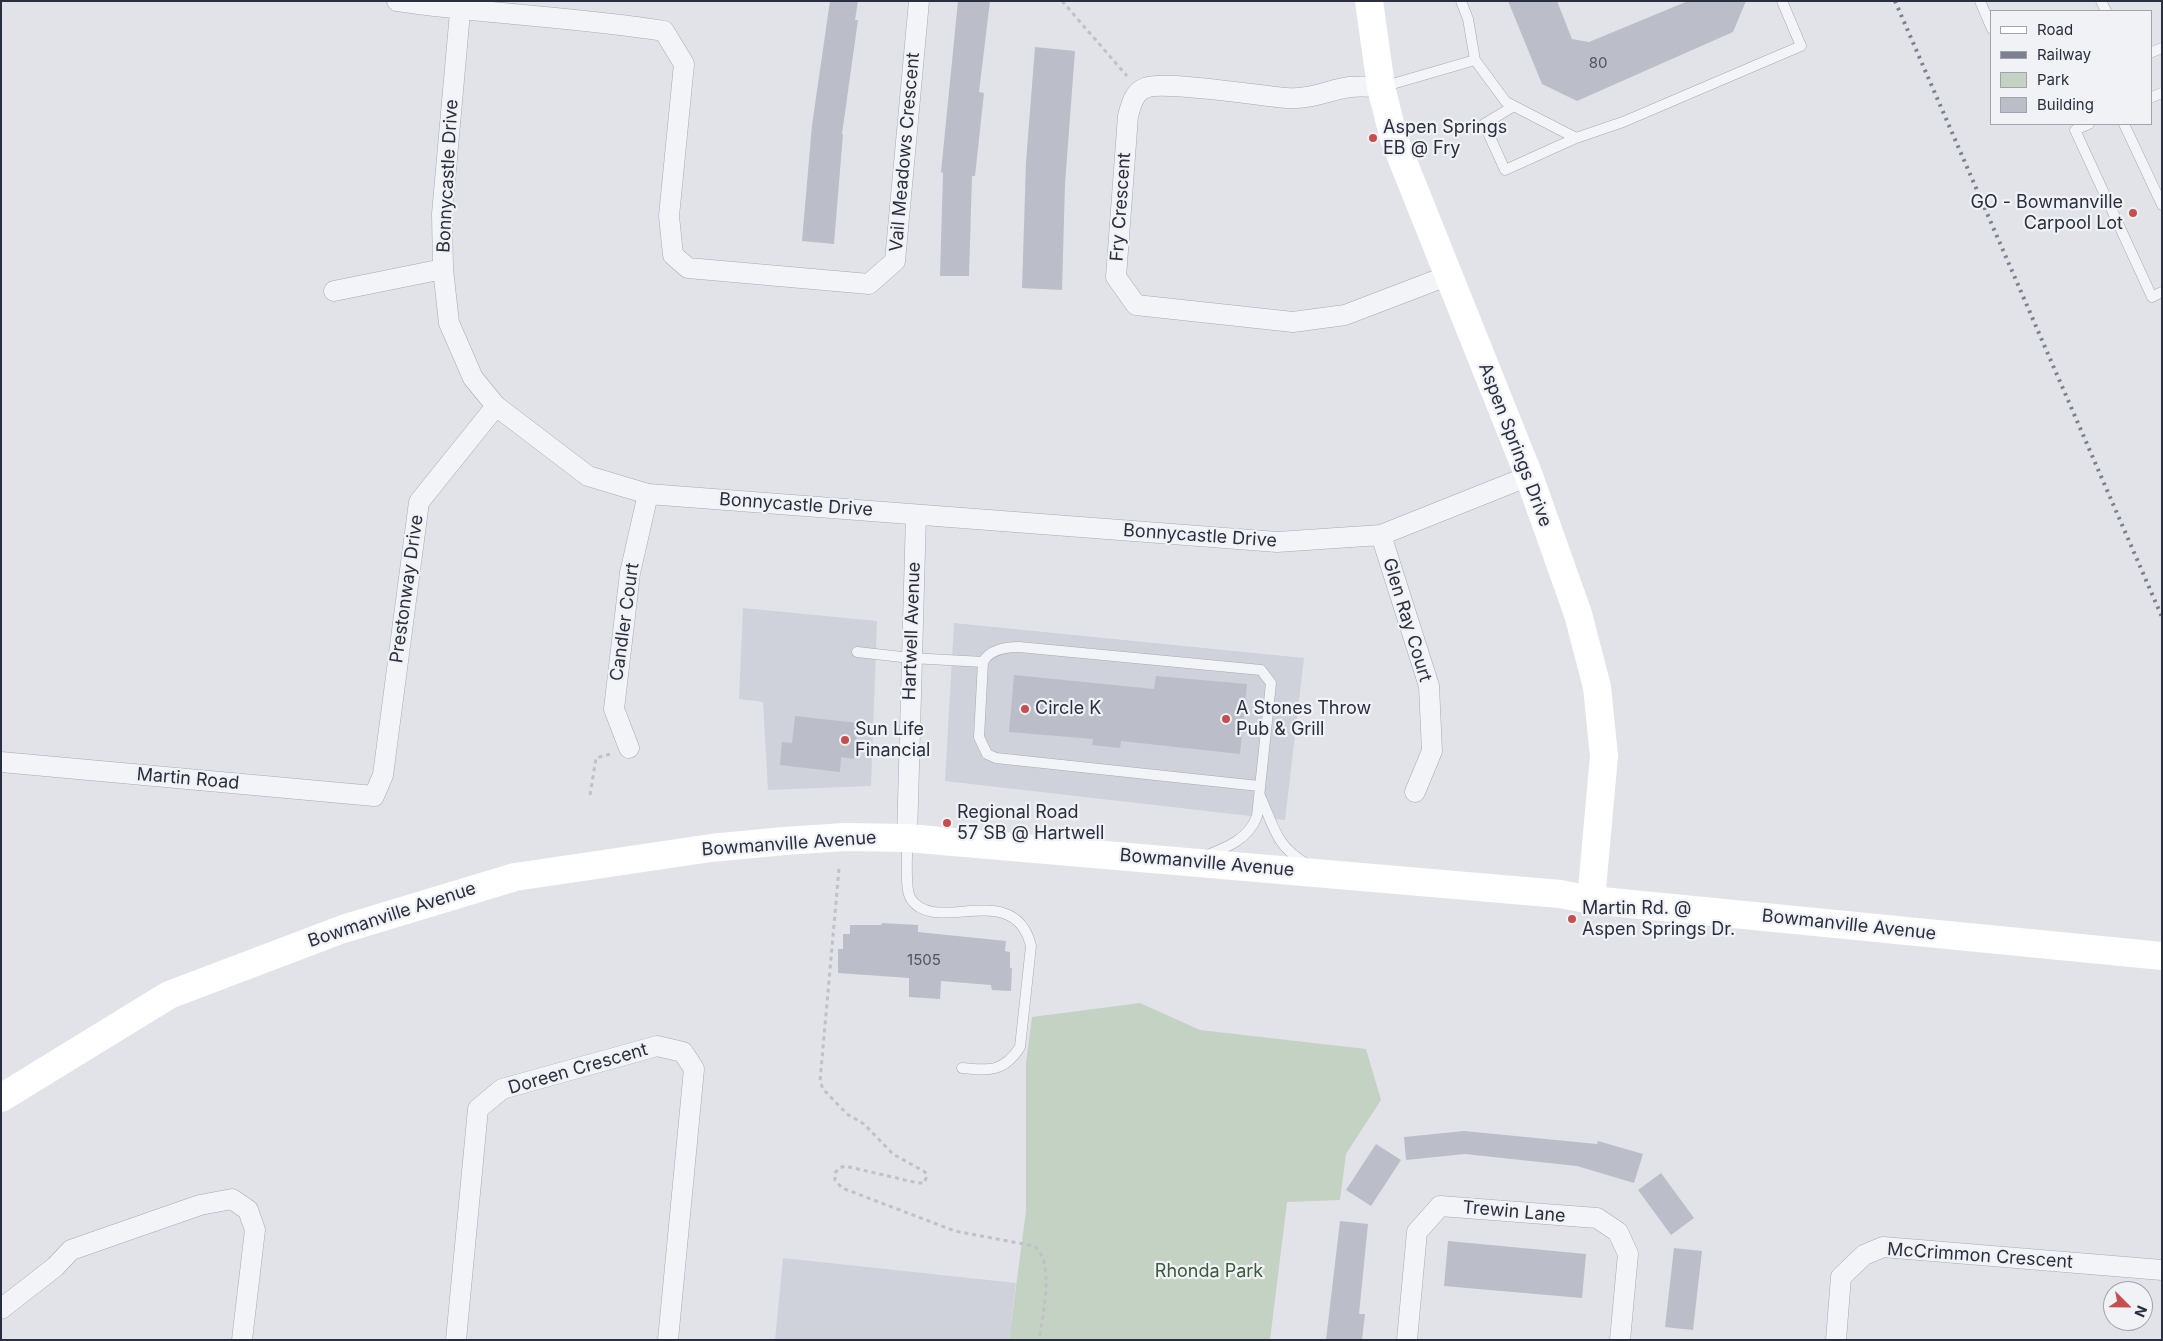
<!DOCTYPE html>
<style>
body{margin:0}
#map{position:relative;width:2163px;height:1341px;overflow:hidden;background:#e1e3e9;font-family:Inter,sans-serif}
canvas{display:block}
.frame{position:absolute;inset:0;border:2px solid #2a2f3f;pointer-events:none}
.legend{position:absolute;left:1990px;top:10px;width:162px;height:115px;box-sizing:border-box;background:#f0f2f6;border:1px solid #a1a4ad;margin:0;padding:6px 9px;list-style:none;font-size:15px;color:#2a2f3f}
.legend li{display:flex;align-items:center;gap:10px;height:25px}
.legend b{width:25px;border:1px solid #a1a4ad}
.north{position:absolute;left:2103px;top:1281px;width:50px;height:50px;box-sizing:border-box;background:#f0f2f6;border:1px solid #a1a4ad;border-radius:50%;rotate:113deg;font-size:14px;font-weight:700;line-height:20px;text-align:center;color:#2a2f3f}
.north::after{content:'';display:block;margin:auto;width:18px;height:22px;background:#c64e4f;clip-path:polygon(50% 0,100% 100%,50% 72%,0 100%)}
</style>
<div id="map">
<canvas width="2163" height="1341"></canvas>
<div class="frame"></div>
<ul class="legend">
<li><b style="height:6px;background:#fff"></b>Road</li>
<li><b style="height:6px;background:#7b8191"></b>Railway</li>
<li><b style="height:14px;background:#c4d2c3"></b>Park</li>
<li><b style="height:14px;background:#bbbec8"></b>Building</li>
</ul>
<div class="north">N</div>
</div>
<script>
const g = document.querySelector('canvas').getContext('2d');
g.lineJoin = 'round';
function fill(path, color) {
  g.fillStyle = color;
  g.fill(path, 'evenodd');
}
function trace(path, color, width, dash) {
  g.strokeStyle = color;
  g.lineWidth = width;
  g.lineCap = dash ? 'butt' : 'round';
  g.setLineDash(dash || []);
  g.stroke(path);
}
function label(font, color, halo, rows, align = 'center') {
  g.font = font + ' Inter,sans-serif';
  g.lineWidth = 4.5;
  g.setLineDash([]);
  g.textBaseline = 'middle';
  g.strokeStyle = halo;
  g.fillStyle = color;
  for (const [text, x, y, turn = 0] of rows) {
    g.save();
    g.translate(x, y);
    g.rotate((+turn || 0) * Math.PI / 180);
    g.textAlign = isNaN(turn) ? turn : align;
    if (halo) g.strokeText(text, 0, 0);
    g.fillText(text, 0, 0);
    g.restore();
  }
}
fill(new Path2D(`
 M743,608L877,621L871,786L768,790L763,702L739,699Z
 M954,623L1304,658L1285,820L945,781Z
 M783,1258L1016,1283L1009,1340H775Z`), '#cfd2db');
fill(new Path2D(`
 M1140,1003L1200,1030L1366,1049L1381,1100L1346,1154L1340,1200L1287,1202L1270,1340H1009L1026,1211V1063L1032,1017Z`), '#c4d2c3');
fill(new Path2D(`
 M830,1H858L855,20H858L842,134H843L834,244L802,241L812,125Z
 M958,1H990L979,92L984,93L975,176H972L969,276H940L943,173L941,172Z
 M1508,1H1557L1572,39L1589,42L1688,1H1746L1733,32L1577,101L1542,84Z
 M1035,47L1075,51L1065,184L1062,290L1022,288L1026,162Z
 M1014,675L1154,689L1156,676L1247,684L1240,754L1121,741L1120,748L1092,745L1093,739L1009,732Z
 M795,716L858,723L854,759L841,757L840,772L780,765L782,742L792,743Z
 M882,923L918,925V932L1006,941L1005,951L1010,952V968H1012L1011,991L992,990L991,985L941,981L940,999L909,997V978L838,973V949H843V934H850V925H881Z
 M1464,1131L1597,1144L1598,1141L1643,1154L1634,1183L1577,1166L1465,1154L1406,1160L1404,1137Z
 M1376,1144L1401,1160L1371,1206L1346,1190Z
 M1661,1173L1694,1218L1671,1235L1638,1190Z
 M1340,1221L1368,1224L1359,1314H1365L1362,1340H1326Z
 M1448,1241L1586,1254L1582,1298L1444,1286Z
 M1674,1248L1702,1251L1693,1330L1665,1327Z`), '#bbbec8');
const lane = new Path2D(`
 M1461,1L1468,19L1475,60L1506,102L1576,138L1623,122L1801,46L1782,1
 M1980,1L1992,29
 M2101,1L2106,11
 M2152,52L2162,48
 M1382,87L1475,60
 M2152,97L2162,93
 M1514,106L1484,124L1505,170L1576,138
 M2089,124L2075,130L2152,297L2162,292
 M2124,124L2162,205
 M857,652L911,658L983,662
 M1260,796C1274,826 1275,846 1307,864
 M907,839C908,853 904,889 911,899C935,936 1015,878 1031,946L1020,1047C1004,1072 989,1071 962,1068
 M1205,856C1226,848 1249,839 1257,816L1271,683L1261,670L1019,647C1006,647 989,650 983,662L979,737L987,754L996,758L1259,786`);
const street = new Path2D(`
 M397,1C486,14 576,17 664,31L684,64L669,216L673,255L688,268L869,284L895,261L919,1
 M461,1L442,214L443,269L449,323L473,378L496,406L588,476L648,494L1277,542L1381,535L1529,476
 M1381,87C1371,87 1360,86 1350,87C1328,90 1310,100 1286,98C1261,96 1163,80 1145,88C1134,92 1131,105 1128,116L1116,277L1136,305L1293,322L1345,315L1447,276
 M334,291L443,269
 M1381,535L1429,686L1432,751L1415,792
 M629,748L614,709L630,573L648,494
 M1,762L374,796L383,775L419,502L496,406
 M907,838L916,515
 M1,1309L55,1267L71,1250L200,1205L232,1199L248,1210L255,1230L242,1340
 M456,1340L478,1109L502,1089L657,1046L683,1052L694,1069L668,1340
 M1407,1340L1417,1232L1440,1206L1597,1218L1618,1232L1628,1254L1620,1340
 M1836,1340L1841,1277L1864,1255L1883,1247L2162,1270`);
trace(lane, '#a6a9b3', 11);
trace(street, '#a6a9b3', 21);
trace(new Path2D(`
 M1062,1L1127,76
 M590,795L596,758L614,753
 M839,869L820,1081L823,1089L847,1114L864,1124L893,1154L925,1172L927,1176L924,1183H918L845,1166L839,1168L835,1173V1180L842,1188L955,1231L1034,1246C1056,1262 1042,1316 1039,1340`), '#bfc1c7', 3, [4, 4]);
trace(lane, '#f3f4f7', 10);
trace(street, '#f3f4f7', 20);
trace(new Path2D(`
 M1369,1L1381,87L1394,139L1529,476L1578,614L1597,687L1604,756L1591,900
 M1,1098L169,995L343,929L515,877L711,848L784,841L845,837L907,838L1560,894L1591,900L2162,956`), '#fff', 28);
trace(new Path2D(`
 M1895,1L2162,617`), '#7b8191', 4, [2.5, 5]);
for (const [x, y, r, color] of [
 [1373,138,5,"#c64e4f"],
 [2133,213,5,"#c64e4f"],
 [1025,709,5,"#c64e4f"],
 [1226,719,5,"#c64e4f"],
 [845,740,5,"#c64e4f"],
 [947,823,5,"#c64e4f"],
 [1572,919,5,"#c64e4f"]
]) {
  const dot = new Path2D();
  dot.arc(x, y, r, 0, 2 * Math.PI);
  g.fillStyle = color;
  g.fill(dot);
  trace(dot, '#f0f2f6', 2);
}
label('15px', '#4e5361', null, [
 ["80",1598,63],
 ["1505",924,960]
]);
label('18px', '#2a2f3f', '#f0f2f6', [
 ["Aspen Springs",1383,128],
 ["EB @ Fry",1383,149],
 ["GO - Bowmanville",2123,203,"right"],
 ["Carpool Lot",2123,224,"right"],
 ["Circle K",1035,709],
 ["A Stones Throw",1236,709],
 ["Pub & Grill",1236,730],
 ["Sun Life",855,730],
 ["Financial",855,751],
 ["Regional Road",957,813],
 ["57 SB @ Hartwell",957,834],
 ["Martin Rd. @",1582,909],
 ["Aspen Springs Dr.",1582,930]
], 'left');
label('18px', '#2a2f3f', '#f0f2f6', [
 ["Vail Meadows Crescent",905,152,-85],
 ["Bonnycastle Drive",448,176,-87],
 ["Fry Crescent",1121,207,-86],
 ["Aspen Springs Drive",1515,445,69],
 ["Bonnycastle Drive",796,505,4],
 ["Bonnycastle Drive",1200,536,4],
 ["Prestonway Drive",407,589,-82],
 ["Glen Ray Court",1407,620,73],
 ["Candler Court",625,622,-82],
 ["Hartwell Avenue",912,631,-88],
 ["Martin Road",188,779,5],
 ["Bowmanville Avenue",789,844,-4],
 ["Bowmanville Avenue",1207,863,5],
 ["Bowmanville Avenue",392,915,-18],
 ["Bowmanville Avenue",1849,925,6],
 ["Doreen Crescent",578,1069,-16],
 ["Trewin Lane",1514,1212,5],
 ["McCrimmon Crescent",1980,1256,4]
]);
label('18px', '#3a5a38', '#f0f2f6', [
 ["Rhonda Park",1209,1272]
]);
</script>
